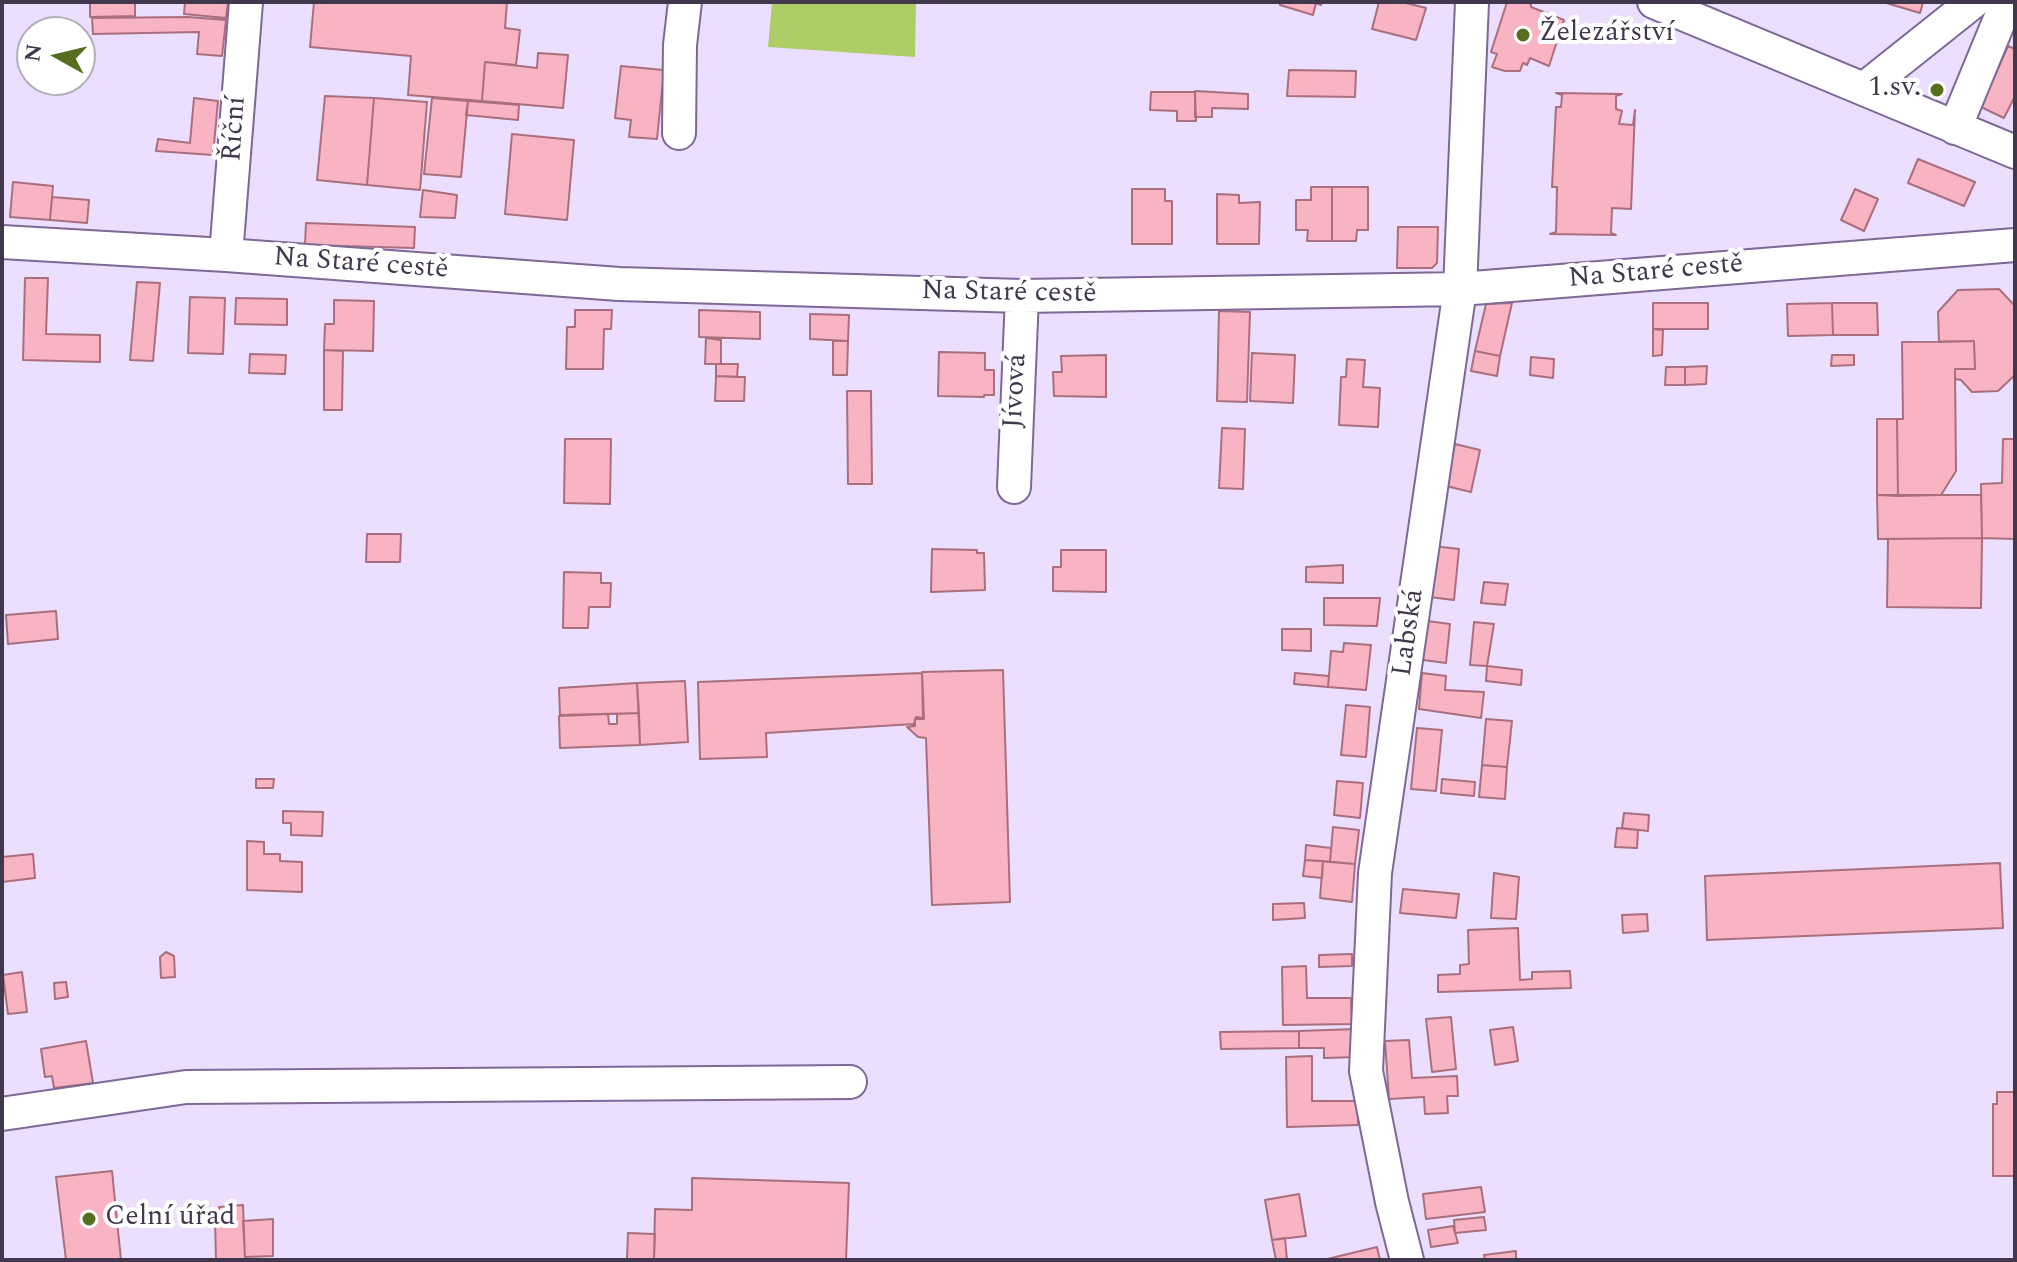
<!DOCTYPE html>
<meta charset="utf-8">
<style>
body{margin:0}
#map{position:relative;width:2017px;height:1262px;overflow:hidden;background:#ebdefe;font-family:Spectral,serif}
canvas{display:block}
.frame{position:absolute;inset:0;border:4px solid #41384d;pointer-events:none}
.north{position:absolute;left:16px;top:16px;width:80px;height:80px;box-sizing:border-box;background:#fff;border:2px solid #b3afb8;border-radius:50%;rotate:278deg;font-size:22px;font-weight:700;line-height:32px;text-align:center;color:#41384d}
.north::after{content:'';display:block;margin:auto;width:28px;height:36px;background:#576e1e;clip-path:polygon(50% 0,100% 100%,50% 72%,0 100%)}
</style>
<div id="map">
<canvas width="2017" height="1262"></canvas>
<div class="frame"></div>
<div class="north">N</div>
</div>
<script>
const g = document.querySelector('canvas').getContext('2d');
g.lineJoin = 'round';
function fill(path, color) {
  g.fillStyle = color;
  g.fill(path, 'evenodd');
}
function trace(path, color, width, dash) {
  g.strokeStyle = color;
  g.lineWidth = width;
  g.lineCap = dash ? 'butt' : 'round';
  g.setLineDash(dash || []);
  g.stroke(path);
}
function label(font, color, halo, rows, align = 'center') {
  g.font = font + ' Spectral,serif';
  g.lineWidth = 8;
  g.setLineDash([]);
  g.textBaseline = 'middle';
  g.strokeStyle = halo;
  g.fillStyle = color;
  for (const [text, x, y, turn = 0] of rows) {
    g.save();
    g.translate(x, y);
    g.rotate((+turn || 0) * Math.PI / 180);
    g.textAlign = isNaN(turn) ? turn : align;
    if (halo) g.strokeText(text, 0, 0);
    g.fillText(text, 0, 0);
    g.restore();
  }
}
fill(new Path2D(`
 M772,2H916L915,57L768,47Z`), '#adce67');
const building = new Path2D(`
 M90,2H135V16L90,17Z
 M185,2H228L226,18L184,14Z
 M314,2H507L505,28L520,30L516,65L485,62L482,101L408,95L411,56L310,47Z
 M1280,2H1322L1321,5L1316,3L1313,15L1280,5Z
 M1379,2H1402L1426,8L1416,40L1372,29Z
 M1507,2H1526L1531,4V7L1564,20L1549,66L1530,58L1527,65L1523,63L1520,71H1505L1492,67L1497,54L1491,52Z
 M1883,2H1923L1920,13Z
 M188,17L226,20L222,56L197,54L199,32L93,34L92,18Z
 M2008,46L2015,49V96L2004,118L1981,107Z
 M538,53L568,55L563,108L482,101L485,62L537,68Z
 M621,66L664,70L657,139L629,137L631,120L615,118Z
 M1289,70L1356,71L1355,97L1287,96Z
 M1195,91L1248,94V109L1212,108V117H1195Z
 M1151,92H1195L1196,121H1177V111L1150,110Z
 M1556,93L1622,94L1616,96V109L1622,111L1619,124L1633,125L1635,110L1631,209L1612,208L1611,233L1616,235L1550,234L1556,232L1557,187H1552L1556,107H1561L1562,95Z
 M325,96L374,98L367,185L317,180Z
 M194,98L218,101L213,155L156,151L158,139L190,143Z
 M374,98L427,102L420,190L367,185Z
 M432,98L468,101L461,177L424,174Z
 M468,101L519,105L518,120L466,115Z
 M512,134L574,140L567,220L505,214Z
 M1918,159L1975,182L1964,206L1908,183Z
 M13,182L53,186L50,220L10,217Z
 M1311,187H1332V241H1307L1308,230H1296V200H1311Z
 M1332,187H1368V230H1357L1356,241H1332Z
 M1132,189H1165V201H1172V244H1132Z
 M1855,189L1878,199L1864,231L1841,220Z
 M423,190L457,195L455,218L420,217Z
 M1217,194L1239,195V203L1260,202L1259,244H1217Z
 M52,197L89,200L87,223L50,220Z
 M306,223L415,227L414,248L305,245Z
 M1398,227H1438L1437,263L1432,268H1397Z
 M25,278H48L46,334L100,335V362L23,360Z
 M137,282L160,283L153,361L130,360Z
 M1999,289L2015,306V375L1998,391L1972,392L1961,380L1955,379V369H1975L1974,341L1939,342L1938,312L1958,290Z
 M190,297L225,298L223,354L188,353Z
 M236,298L287,299V325L235,324Z
 M334,300L374,301L373,351L324,350L325,324H334Z
 M1512,303L1500,356L1475,351L1486,304Z
 M1653,303H1708V329H1653Z
 M1832,303L1833,335L1788,336L1787,304Z
 M1832,303H1877L1878,335H1833Z
 M575,310H612L611,329H604L603,369H566L567,327H575Z
 M699,310L760,312V339L699,337Z
 M1219,311L1250,312L1247,402L1217,401Z
 M810,314L849,315L848,341L810,339Z
 M1653,329L1663,330L1662,355L1653,356Z
 M706,338L721,340V364H705Z
 M833,341H848L847,375H833Z
 M1974,341L1975,369H1955L1956,471L1941,495L1898,496L1897,419H1903L1902,342Z
 M324,350L343,351L342,410H324Z
 M1475,351L1500,356L1497,376L1471,371Z
 M939,352L985,353V370H994V395H984V397L938,396Z
 M1252,353L1295,355L1293,403L1250,401Z
 M250,354L286,355L285,374L249,373Z
 M1106,355V397L1054,396L1053,372H1062L1061,356Z
 M1832,355H1854V365L1831,366Z
 M1531,357L1554,359L1553,378L1530,375Z
 M1347,359L1365,360L1363,387L1380,388L1378,427L1339,425L1341,377H1346Z
 M716,364H738L737,377L716,376Z
 M1707,366L1706,384L1685,385V367Z
 M1666,367H1685V385H1665Z
 M716,376L745,377L744,401H715Z
 M847,391H871L872,484H848Z
 M1877,419H1897L1898,496L1877,495Z
 M1222,428L1245,429L1243,489L1219,488Z
 M565,439H611L610,504L564,503Z
 M2003,439H2015V539L1982,538L1981,484L2002,483Z
 M1455,444L1480,450L1471,492L1446,486Z
 M1877,495H1981L1982,538L1878,539Z
 M367,534H401L400,562H366Z
 M1982,538L1981,608L1887,607L1888,539Z
 M1433,546L1459,549L1454,600L1429,597Z
 M932,549L977,550V553H984L985,590L931,592Z
 M1061,550H1106V592L1053,591V567H1061Z
 M1343,565V583L1306,582V567Z
 M564,572L601,573V583H611L610,607H589L588,628H563Z
 M1484,582L1508,584L1505,605L1481,603Z
 M1324,598H1380L1377,626L1324,625Z
 M56,611L58,639L8,644L6,615Z
 M1427,621L1450,624L1446,663L1423,660Z
 M1474,622L1494,624L1487,666L1470,665Z
 M1282,629H1311V651L1282,650Z
 M1344,643L1371,645L1366,690L1328,687L1331,651L1343,652Z
 M1487,666L1522,670L1521,685L1486,681Z
 M1003,670L1010,902L932,905L926,738L918,737L907,727L915,726V719H924L922,672Z
 M922,673L923,718L916,717L914,724L766,733L767,757L700,759L698,682Z
 M1295,673L1329,676L1328,687L1294,684Z
 M1422,673L1446,676L1445,690L1484,692L1481,718L1419,709Z
 M685,681L688,742L640,745L637,683Z
 M637,683L639,713L560,715L559,688Z
 M1346,705L1370,707L1366,757L1341,755Z
 M639,713L640,745L560,748L559,716L608,714L609,724H617V714Z
 M1486,719L1512,721L1507,767L1482,765Z
 M1417,728L1442,730L1436,791L1411,789Z
 M1482,765L1507,767L1505,799L1479,797Z
 M256,779H274L273,788H256Z
 M1442,779L1475,782L1474,796L1441,793Z
 M1337,781L1363,783L1360,818L1334,815Z
 M283,811L323,812L322,836L291,835V823H283Z
 M1624,813L1649,815L1648,831L1622,828Z
 M1333,827L1359,830L1355,864L1330,862Z
 M1617,828L1638,830L1637,848L1615,847Z
 M247,841L264,842V854H280V861L302,862V892L247,890Z
 M1306,845L1331,848L1330,862L1305,860Z
 M33,854L35,878L2,882V857Z
 M1305,860L1323,861L1322,878L1303,876Z
 M1323,861L1355,864L1352,902L1320,898Z
 M2000,863L2003,928L1707,940L1705,876Z
 M1494,873L1519,877L1516,919L1491,918Z
 M1403,889L1459,894L1456,918L1400,913Z
 M1304,903L1305,918L1273,920V904Z
 M1647,914L1648,931L1623,933L1622,915Z
 M1518,928L1520,980L1532,979V972L1570,971L1571,988L1438,992V975L1460,974V965L1469,964L1468,930Z
 M166,952L174,956L175,977L161,978L160,957Z
 M1352,954V966L1319,967V955Z
 M1306,966L1307,998H1351L1352,1024L1283,1025L1282,967Z
 M22,972L27,1012L8,1014L3,975Z
 M66,982L68,997L55,999L54,983Z
 M1451,1017L1456,1069L1432,1072L1426,1019Z
 M1513,1027L1518,1061L1495,1065L1490,1030Z
 M1356,1029V1057L1324,1058V1048H1299V1031Z
 M1299,1031V1048L1221,1049L1220,1032Z
 M1409,1040L1412,1078L1457,1076L1458,1096H1447L1448,1113L1425,1114L1424,1097L1389,1099L1385,1041Z
 M86,1041L93,1083L54,1088L52,1076L45,1077L41,1049Z
 M1312,1056V1101H1358V1125L1287,1127L1286,1057Z
 M1997,1092H2015V1176H1993V1104H1997Z
 M112,1171L121,1260H66L56,1177Z
 M692,1178L849,1183L846,1260H654L655,1209L692,1210Z
 M1481,1187L1485,1212L1426,1219L1423,1194Z
 M1299,1194L1306,1236L1272,1240L1265,1200Z
 M243,1205L245,1260H216L215,1219H220L219,1207Z
 M1484,1217L1486,1230L1455,1233L1454,1220Z
 M273,1219V1256L245,1257L243,1221Z
 M1453,1226L1458,1243L1431,1247L1428,1230Z
 M628,1233L655,1234L654,1260H627Z
 M1285,1238L1287,1260H1276L1272,1240Z
 M1377,1247L1380,1260H1323Z
 M1516,1251V1260H1485L1484,1255Z`);
fill(building, '#f9b4c4');
trace(building, '#a96f7d', 2);
const minor = new Path2D(`
 M1654,2L2015,152
 M1865,88L1973,2
 M1955,128L2007,2
 M679,133L680,45L685,2
 M2,242L226,255L619,284L1022,296L1460,289L2015,245
 M226,255L246,2
 M1014,487L1022,296
 M2,1114L186,1087L850,1082
 M1407,1260L1392,1202L1366,1071L1375,873L1460,289L1472,2`);
trace(minor, '#7d6897', 36);
trace(minor, '#fff', 32);
for (const [x, y, r, color] of [
 [1523,35,8,"#576e1e"],
 [1937,90,8,"#576e1e"],
 [89,1219,8,"#576e1e"]
]) {
  const dot = new Path2D();
  dot.arc(x, y, r, 0, 2 * Math.PI);
  g.fillStyle = color;
  g.fill(dot);
  trace(dot, '#fff', 3);
}
label('28px', '#41384d', '#fff', [
 ["Železářství",1539,35],
 ["1.sv.",1921,90,"right"],
 ["Celní úřad",105,1219]
], 'left');
label('28px', '#41384d', '#fff', [
 ["Říční",236,129,-86],
 ["Na Staré cestě",361,265,4],
 ["Na Staré cestě",1656,273,-5],
 ["Na Staré cestě",1009,294,1],
 ["Jívová",1017,391,-87],
 ["Labská",1410,633,-82]
]);
</script>
